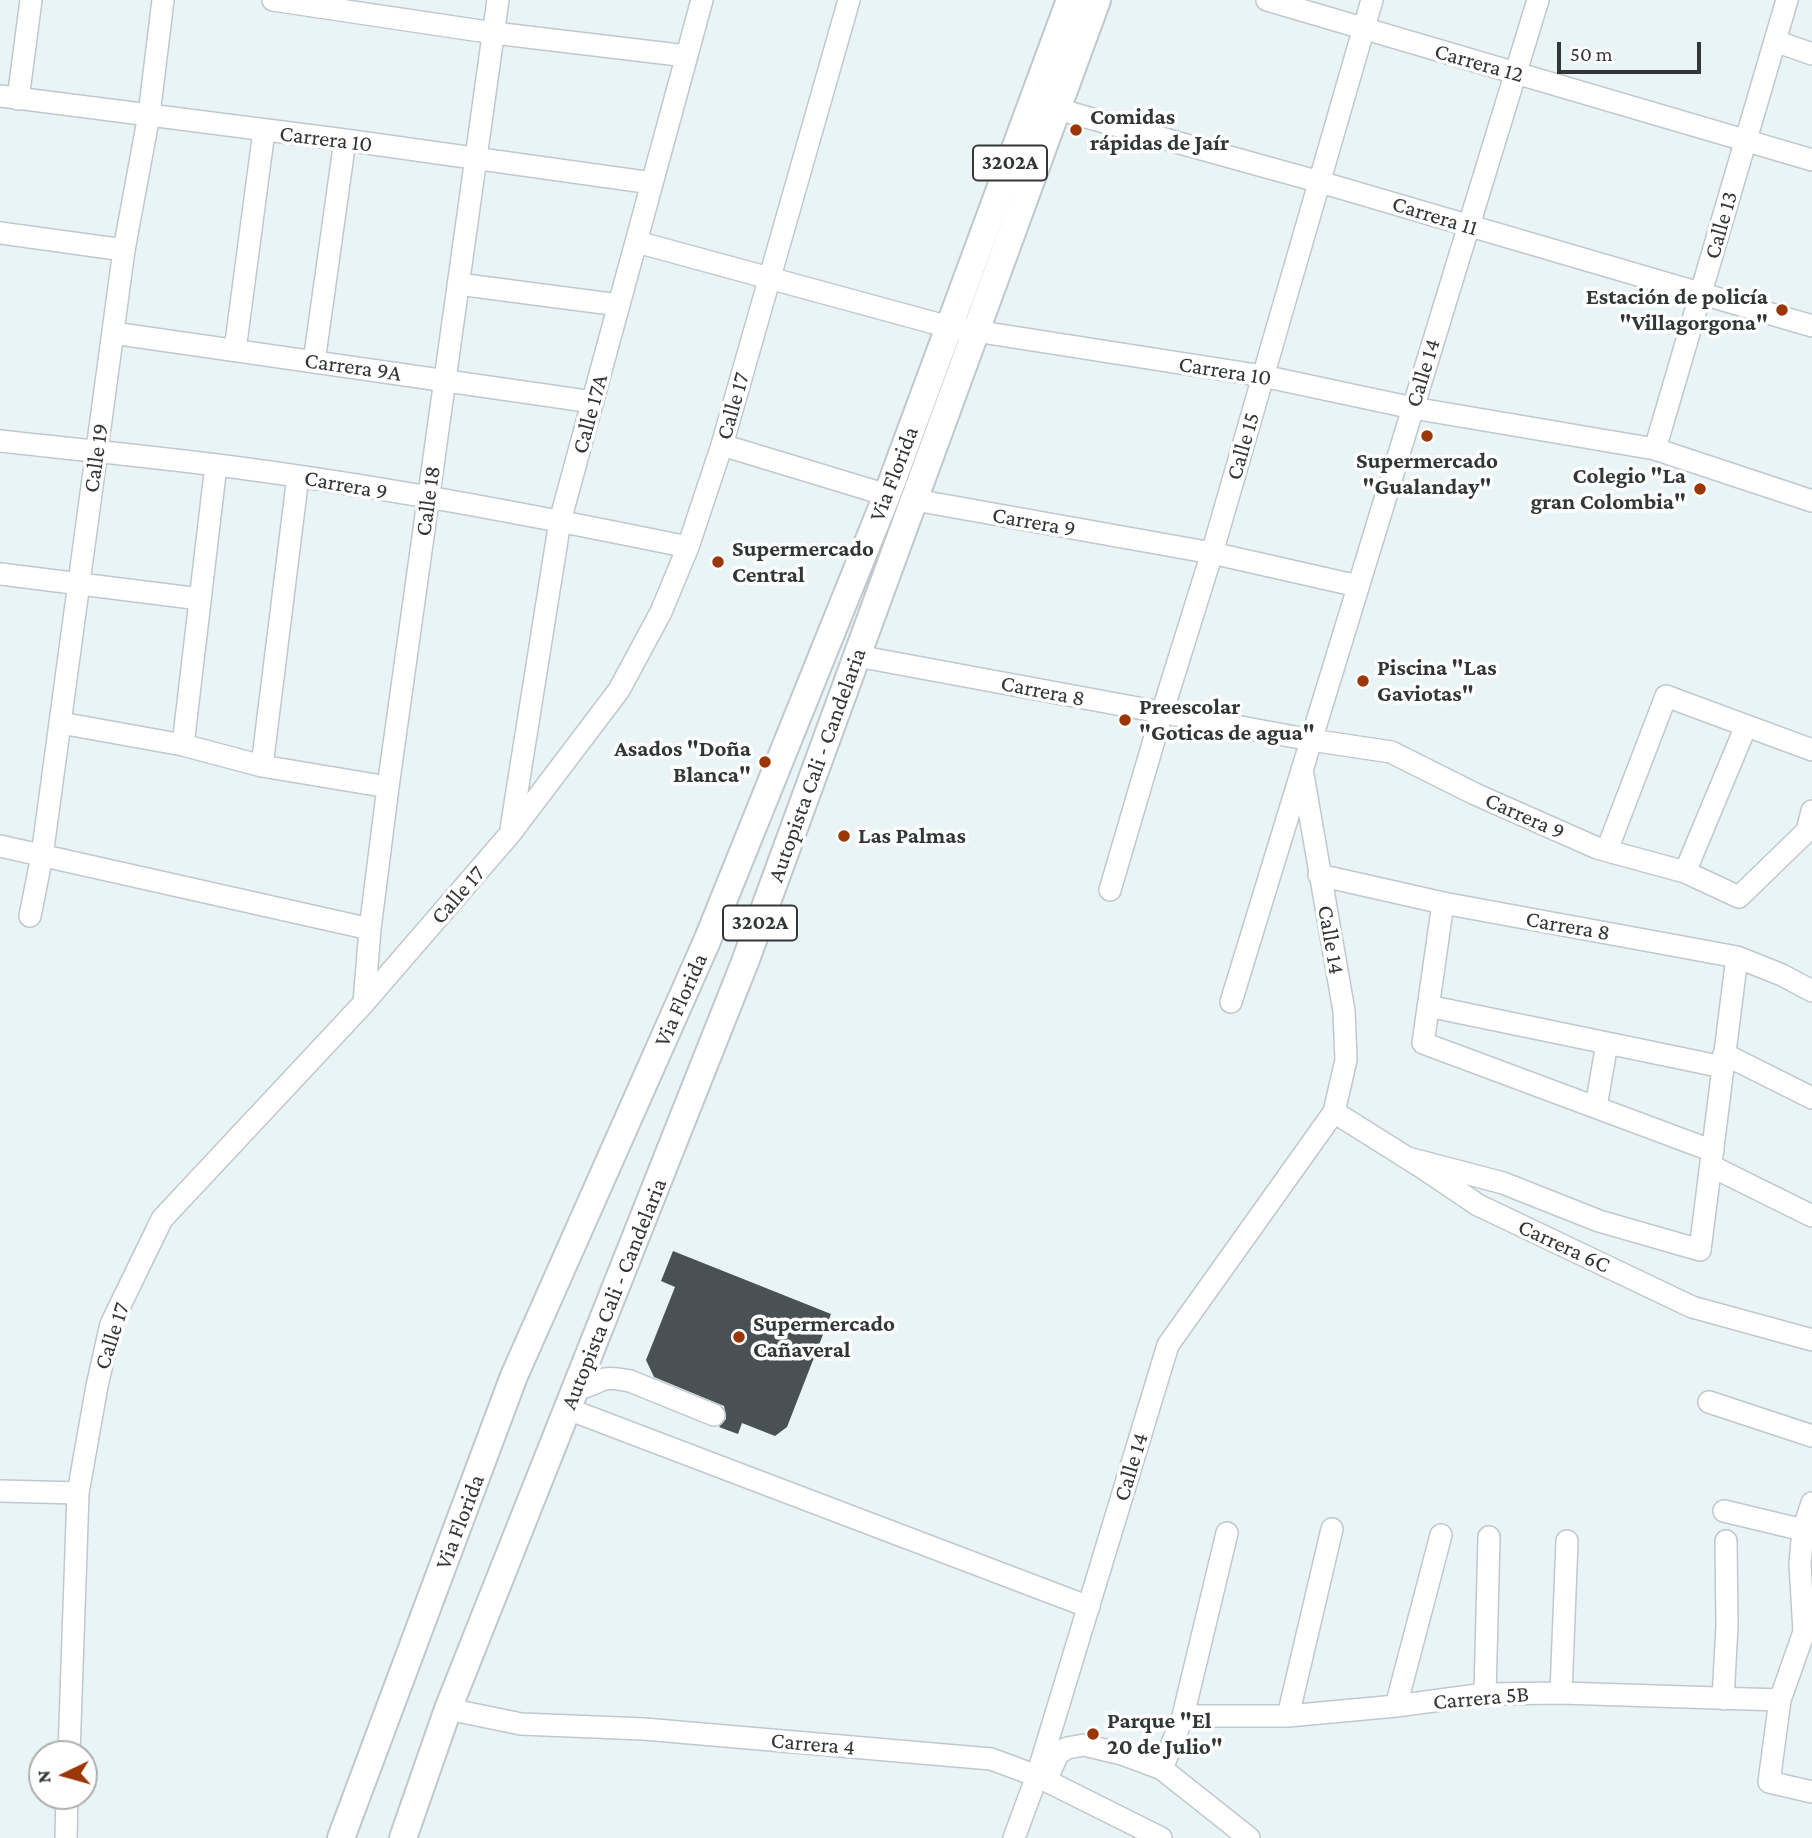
<!DOCTYPE html>
<meta charset="utf-8">
<style>
body{margin:0}
#map{position:relative;width:1812px;height:1838px;overflow:hidden;background:#e9f4f7;font-family:"Crimson Pro",serif}
canvas{display:block}
.north{position:absolute;left:28px;top:1740px;width:70px;height:70px;box-sizing:border-box;background:#fff;border:2px solid #adafaf;border-radius:50%;rotate:265deg;font-size:19px;font-weight:700;line-height:28px;text-align:center;color:#323637}
.north::after{content:'';display:block;margin:auto;width:24px;height:32px;background:#9b3607;clip-path:polygon(50% 0,100% 100%,50% 72%,0 100%)}
.scale{position:absolute;left:1557px;top:42px;width:144px;height:32px;box-sizing:border-box;border:4px solid #323637;border-top:0;padding-left:9px;font-size:21px;line-height:24px;white-space:nowrap;color:#323637;-webkit-text-stroke:5px #fff;paint-order:stroke}
</style>
<div id="map">
<canvas width="1812" height="1838"></canvas>
<div class="north">N</div>
<div class="scale">50 m</div>
</div>
<script>
const g = document.querySelector('canvas').getContext('2d');
g.lineJoin = 'round';
function fill(path, color) {
  g.fillStyle = color;
  g.fill(path, 'evenodd');
}
function trace(path, color, width, dash) {
  g.strokeStyle = color;
  g.lineWidth = width;
  g.lineCap = dash ? 'butt' : 'round';
  g.setLineDash(dash || []);
  g.stroke(path);
}
function label(font, color, halo, rows, align = 'center') {
  g.font = font + ' "Crimson Pro",serif';
  g.lineWidth = 7;
  g.setLineDash([]);
  g.textBaseline = 'middle';
  g.strokeStyle = halo;
  g.fillStyle = color;
  for (const [text, x, y, turn = 0] of rows) {
    g.save();
    g.translate(x, y);
    g.rotate((+turn || 0) * Math.PI / 180);
    g.textAlign = isNaN(turn) ? turn : align;
    if (halo) g.strokeText(text, 0, 0);
    g.fillText(text, 0, 0);
    g.restore();
  }
}
fill(new Path2D(`
 M673,1251L831,1314L787,1427L775,1436L742,1423L738,1434L719,1427L726,1419L724,1406L654,1377L646,1360L675,1287L661,1281Z`), '#495154');
const minor = new Path2D(`
 M273,0L494,33L687,56
 M1267,0L1812,160
 M1775,41L1812,54
 M0,96L345,140L652,183
 M18,99L31,0
 M1057,109L1320,182L1812,326
 M0,233L124,250
 M637,242L949,327L1263,376L1413,408L1655,449L1812,501
 M458,284L619,305
 M113,333L593,402
 M235,350L264,131
 M314,362L345,140
 M0,441C72,449 145,456 217,465C375,485 532,515 688,547
 M722,445L887,495
 M1655,449L1787,0
 M915,500L1212,553L1358,586
 M0,574L200,599
 M857,656L1311,740L1391,752L1475,794L1597,848L1685,872L1739,897L1807,831L1812,811
 M61,723L183,745L262,766L388,787
 M183,745L216,465
 M262,766L298,476
 M511,829L560,521L702,0
 M0,846L370,929
 M1607,850L1666,696L1812,750
 M1685,872L1746,726
 M1319,875L1443,903L1737,957L1782,975L1812,991
 M1110,890L1162,713L1212,553L1372,0
 M1443,903L1423,1043L1713,1151
 M30,916L42,856L124,250L149,115L163,0
 M1231,1002L1538,0
 M364,1003L370,929L388,787L498,0
 M1428,1006L1723,1067
 M1724,1054L1812,1098
 M1596,1107L1607,1043
 M1334,1112L1420,1166L1478,1205L1692,1307L1812,1340
 M1408,1158L1503,1183L1599,1221L1700,1250L1737,957
 M1711,1166L1812,1216
 M576,1389C588,1388 595,1382 605,1379C613,1377 623,1380 630,1381L714,1415
 M1709,1402L1812,1436
 M568,1409L1089,1607
 M0,1491L78,1493
 M1812,1503L1803,1530L1800,1564L1804,1632L1780,1700L1769,1782L1812,1792
 M1724,1511L1803,1530
 M1561,1693L1567,1541
 M1485,1694L1489,1537
 M1723,1699L1727,1626L1726,1541
 M1396,1706L1441,1535
 M448,1709L521,1724L644,1729L991,1759L1037,1776L1161,1838
 M1183,1716H1288L1396,1706L1485,1694L1561,1693L1780,1700
 M1288,1716L1332,1529
 M69,1754L78,1493L97,1386L111,1324L162,1219L364,1003L510,834L619,690L661,612L688,547L722,445L849,0
 M1162,1769L1183,1716L1227,1533
 M1047,1778L1058,1754L1067,1748L1084,1745L1122,1754L1162,1769L1249,1838
 M66,1838L67,1796
 M1014,1838L1037,1776L1168,1345L1334,1112L1346,1060L1344,1011L1302,769`);
const major = new Path2D(`
 M341,1838L514,1376L707,941L887,495L1070,0
 M403,1838L448,1709L745,962L1097,0`);
trace(minor, '#bfc9cd', 24);
trace(major, '#bfc9cd', 30);
trace(minor, '#fff', 21);
trace(major, '#fff', 26);
for (const [x, y, r, color] of [
 [1076,130,7,"#9b3607"],
 [1782,310,7,"#9b3607"],
 [1427,436,7,"#9b3607"],
 [1700,489,7,"#9b3607"],
 [718,562,7,"#9b3607"],
 [1363,681,7,"#9b3607"],
 [1125,720,7,"#9b3607"],
 [765,762,7,"#9b3607"],
 [844,836,7,"#9b3607"],
 [739,1337,7,"#9b3607"],
 [1093,1734,7,"#9b3607"]
]) {
  const dot = new Path2D();
  dot.arc(x, y, r, 0, 2 * Math.PI);
  g.fillStyle = color;
  g.fill(dot);
  trace(dot, '#fff', 2.5);
}
for (const [x, y, w] of [
 [1010,163,74],
 [760,923,74]
]) {
  const box = new Path2D();
  box.roundRect(x - w / 2, y - 17.5, w, 35, 5);
  g.fillStyle = '#fff';
  g.fill(box);
  trace(box, '#323637', 2);
}
label('bold 21px', '#323637', null, [
 ["3202A",1010,163],
 ["3202A",760,923]
]);
label('23px', '#323637', '#fff', [
 ["Carrera 12",1479,63,16],
 ["Carrera 10",326,139,7],
 ["Carrera 11",1435,216,17],
 ["Calle 13",1721,225,-74],
 ["Carrera 9A",353,367,8],
 ["Carrera 10",1225,371,9],
 ["Calle 14",1423,373,-73],
 ["Calle 17",733,406,-74],
 ["Calle 17A",590,414,-75],
 ["Calle 15",1243,446,-74],
 ["Calle 19",96,458,-82],
 ["Via Florida",894,474,-69],
 ["Carrera 9",346,485,10],
 ["Calle 18",428,501,-82],
 ["Carrera 9",1034,522,10],
 ["Carrera 8",1043,691,11],
 ["Autopista Cali - Candelaria",817,765,-70],
 ["Carrera 9",1525,816,24],
 ["Calle 17",458,895,-49],
 ["Carrera 8",1568,926,10],
 ["Calle 14",1331,940,80],
 ["Via Florida",681,1000,-66],
 ["Carrera 6C",1564,1246,25],
 ["Autopista Cali - Candelaria",614,1294,-68],
 ["Calle 17",112,1336,-72],
 ["Calle 14",1131,1467,-73],
 ["Via Florida",460,1522,-69],
 ["Carrera 5B",1481,1698,-5],
 ["Carrera 4",813,1744,5]
]);
label('bold 23px', '#323637', '#fff', [
 ["Comidas",1090,117],
 ["rápidas de Jaír",1090,143],
 ["Estación de policía",1768,297,"right"],
 ["\"Villagorgona\"",1768,323,"right"],
 ["Supermercado",1427,461,"center"],
 ["\"Gualanday\"",1427,487,"center"],
 ["Colegio \"La",1686,476,"right"],
 ["gran Colombia\"",1686,502,"right"],
 ["Supermercado",732,549],
 ["Central",732,575],
 ["Piscina \"Las",1377,668],
 ["Gaviotas\"",1377,694],
 ["Preescolar",1139,707],
 ["\"Goticas de agua\"",1139,733],
 ["Asados \"Doña",751,749,"right"],
 ["Blanca\"",751,775,"right"],
 ["Las Palmas",858,836],
 ["Supermercado",753,1324],
 ["Cañaveral",753,1350],
 ["Parque \"El",1107,1721],
 ["20 de Julio\"",1107,1747]
], 'left');
</script>
